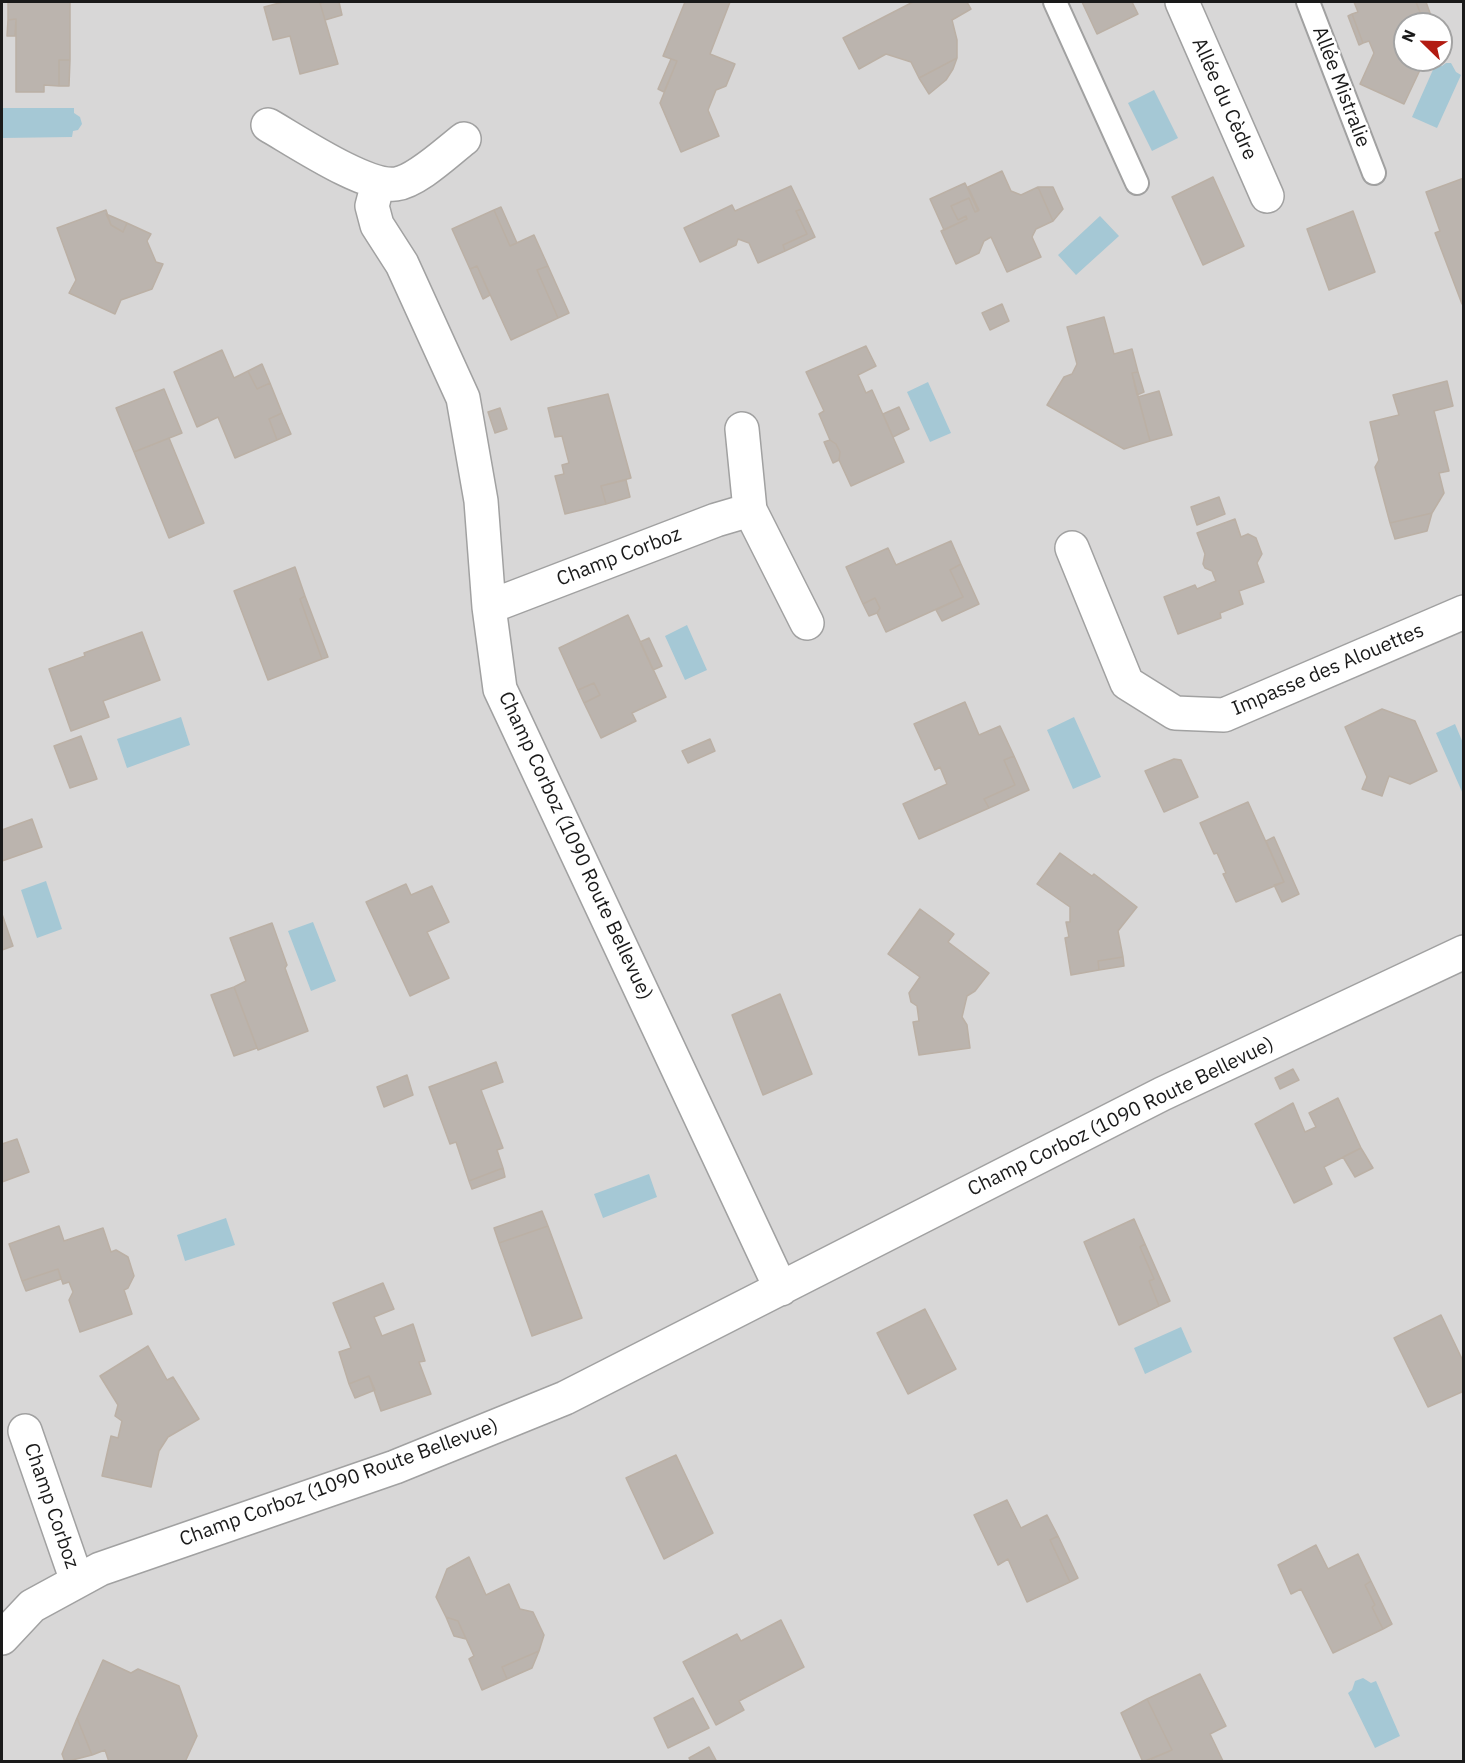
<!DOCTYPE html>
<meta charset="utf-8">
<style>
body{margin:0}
#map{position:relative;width:1465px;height:1763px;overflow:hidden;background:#ebe8e1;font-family:"IBM Plex Sans",sans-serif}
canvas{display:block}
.frame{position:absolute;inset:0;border:3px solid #1a1a1a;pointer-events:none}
.north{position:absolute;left:1393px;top:12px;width:60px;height:60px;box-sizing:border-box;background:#fff;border:2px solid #a3a3a3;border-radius:50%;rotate:293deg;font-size:16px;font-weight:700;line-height:24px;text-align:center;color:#1a1a1a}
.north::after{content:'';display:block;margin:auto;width:21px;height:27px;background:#b21b12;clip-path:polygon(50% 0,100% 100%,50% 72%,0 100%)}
</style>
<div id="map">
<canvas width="1465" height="1763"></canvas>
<div class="frame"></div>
<div class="north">N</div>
</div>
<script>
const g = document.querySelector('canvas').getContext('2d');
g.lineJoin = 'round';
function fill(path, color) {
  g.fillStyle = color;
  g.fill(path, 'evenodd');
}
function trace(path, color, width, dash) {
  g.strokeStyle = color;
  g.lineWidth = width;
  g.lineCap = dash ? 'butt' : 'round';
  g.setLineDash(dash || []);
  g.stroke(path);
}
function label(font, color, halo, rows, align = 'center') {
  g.font = font + ' "IBM Plex Sans",sans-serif';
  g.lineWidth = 5;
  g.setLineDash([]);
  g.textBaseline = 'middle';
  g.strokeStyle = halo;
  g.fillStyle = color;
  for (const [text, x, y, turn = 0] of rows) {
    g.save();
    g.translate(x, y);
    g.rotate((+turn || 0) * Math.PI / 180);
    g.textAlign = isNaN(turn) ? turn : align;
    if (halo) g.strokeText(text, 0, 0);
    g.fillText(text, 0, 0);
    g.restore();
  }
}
fill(new Path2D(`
 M2,2H1463V1761H2ZM1405,24H1441V60H1405Z`), '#d8d7d7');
fill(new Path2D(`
 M1436,63L1442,66L1446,63H1451L1456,72L1461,75L1437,128L1412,117Z
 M1154,90L1178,138L1152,151L1128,103Z
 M2,108H74V113L80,117L82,124L78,130L73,131L72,137L2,138Z
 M1100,216L1119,236L1076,275L1058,255Z
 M928,382L951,433L930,442L907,392Z
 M687,625L707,670L685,680L665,636Z
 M181,717L190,745L127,768L117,739Z
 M1074,717L1101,777L1073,789L1047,730Z
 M1455,724L1463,743V794L1436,733Z
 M46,881L62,929L37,938L21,890Z
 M313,922L336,981L311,991L288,931Z
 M649,1174L657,1197L603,1218L594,1194Z
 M226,1218L235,1245L185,1261L177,1235Z
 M1181,1327L1192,1352L1145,1374L1134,1348Z
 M1363,1678L1371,1683L1376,1681L1400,1736L1375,1748L1348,1693L1352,1690L1355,1681Z`), '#a5c8d5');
const building = new Path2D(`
 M8,2H70V60H59V86L44,85V92H16V19L8,20Z
 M283,2H326L320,3L338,64L300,74L290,36L273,40L264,7Z
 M326,2H339L342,15L325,20L320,3Z
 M685,2H730L710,54L735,64L726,86L716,90L708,110L719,136L681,152L660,103L677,61L663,56Z
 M913,2H967L971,9L952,20L957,40V58L919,78L911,62L886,54L859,69L843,38Z
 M1082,2H1132L1138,14L1097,34Z
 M1354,2H1416L1423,20L1415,24H1405V60H1414L1411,66L1420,70L1404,104L1360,84L1374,53L1369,41L1363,43L1352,14L1358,12Z
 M1416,2H1426L1434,24H1415L1423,20Z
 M1352,14L1363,43L1359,45L1348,16Z
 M16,19L15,36H7L8,20Z
 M957,58L953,69L946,80L929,94L919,78Z
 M671,59L677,61L664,92L658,89Z
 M59,60H70L69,86H59Z
 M1002,171L1011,191L1021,195L1038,187L1053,221L1036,229L1032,237L1041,257L1007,272L991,237L984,241L979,253L956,264L941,231L967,219L966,216L958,220L951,206L969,198L975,212L979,210L968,187Z
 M1213,177L1244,246L1203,265L1172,197Z
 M1464,178V304H1462L1435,233L1440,231L1426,192Z
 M965,183L978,211L975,212L969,198L951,206L958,220L966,216L967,219L944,230L930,199Z
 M791,186L802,209L796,211L807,234L783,245L785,251L758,263L749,243L738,239L736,245L700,262L684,228L732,205L735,211Z
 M1038,187H1053L1063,209L1053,221Z
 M501,207L517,243L510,246L494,210Z
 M802,209L815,237L785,251L783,245L807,234L796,211Z
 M106,210L111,225L123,232L127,223L151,234L147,241L156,262L163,264L152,289L121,300L115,314L69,293L76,280L57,228Z
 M494,210L510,246L534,235L548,266L537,270L558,318L511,340L477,266L470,269L452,229Z
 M1353,211L1375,272L1329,290L1307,229Z
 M106,214L127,223L123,232L111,225Z
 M477,266L490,295L483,299L470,269Z
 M548,266L569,313L558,318L537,270Z
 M1002,304L1009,321L990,330L982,313Z
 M1104,317L1114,354L1132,349L1138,372L1132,373L1150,441L1124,449L1047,405L1064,377L1072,374L1077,364L1067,327Z
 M866,346L876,366L858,375L866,393L872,390L904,462L851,486L839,460L840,452L836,444L830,440L819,414L824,411L806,372Z
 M222,350L234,378L248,371L257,389L270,383L282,413L269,419L277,440L235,458L218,417L197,427L174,372Z
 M262,364L270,383L257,389L248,371Z
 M1138,372L1144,392L1137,395L1132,373Z
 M1447,381L1453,406L1434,411L1449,471L1439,473L1444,493L1432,513L1390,523L1375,467L1379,460L1370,422L1399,415L1393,395Z
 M164,389L182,433L134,452L116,408Z
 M1159,391L1172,435L1150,441L1138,397Z
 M608,394L631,478L601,486L606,504L565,514L555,476L564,474L562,465L569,463L562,436L555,437L548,408Z
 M899,407L909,429L893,437L883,414Z
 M500,408L507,429L495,433L488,412Z
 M282,413L291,434L277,440L269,419Z
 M169,438L204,523L169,538L134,452Z
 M830,440L836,444L840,452L839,460L833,463L824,442Z
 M626,480L630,497L606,504L601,486Z
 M1219,497L1225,514L1197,525L1191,507Z
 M1432,513L1427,531L1395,539L1390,523Z
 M1235,519L1241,537L1248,534L1256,538L1262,554L1257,563L1264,582L1239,591L1243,604L1220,613L1221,618L1178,634L1164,597L1195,585L1197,589L1216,581L1212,571L1205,568L1203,564L1205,554L1197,533Z
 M951,541L961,564L950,570L963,597L886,632L877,613L880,608L875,598L863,604L846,567L888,548L896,565Z
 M961,564L979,604L942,621L936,610L963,597L950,570Z
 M295,567L305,596L300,599L322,659L268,680L234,591Z
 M305,596L328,657L322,659L300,599Z
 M875,598L880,608L877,613L869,616L863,604Z
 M628,615L666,697L632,713L636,721L601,738L584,703L600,695L594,683L578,690L559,648Z
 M142,632L160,680L103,701L109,717L71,731L49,669L85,656L84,653Z
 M649,638L662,666L653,670L640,642Z
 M594,683L600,695L584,703L578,690Z
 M965,702L979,735L1000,726L1014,756L1004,760L1015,785L984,799L989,808L919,839L903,804L947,784L940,767L935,770L914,724Z
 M1382,709L1415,721L1437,771L1410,784L1389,776L1382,796L1362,789L1367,777L1345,727Z
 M81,736L97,779L70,788L54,746Z
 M710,739L715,751L688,763L682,751Z
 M1014,756L1029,790L989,808L984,799L1015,785L1004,760Z
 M1174,759L1181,760L1198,797L1164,812L1145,771Z
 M1248,802L1284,882L1236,902L1223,874L1226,873L1217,853L1214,854L1200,823Z
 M32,819L42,847L2,861V830Z
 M1274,837L1299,894L1282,902L1274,885L1284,882L1266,841Z
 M1060,853L1092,876L1094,874L1137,907L1118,931L1123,957L1098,961L1099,970L1071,975L1065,938L1069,937L1066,922H1070V907L1037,884Z
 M406,884L411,895L432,886L449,922L427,932L449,978L410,996L366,902Z
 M920,909L954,934L948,942L989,973L975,991L967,996L962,1017L967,1025L970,1048L919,1055L913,1022L919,1021L917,1006L911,1002L909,993L920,977L888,954Z
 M2,914L13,946L2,950Z
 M272,923L287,965L285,968L308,1031L258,1050L234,987L246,981L230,938Z
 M1123,957L1124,966L1099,970L1098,961Z
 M234,987L257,1048L234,1056L211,995Z
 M780,994L812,1074L763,1095L732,1015Z
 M496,1062L503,1082L481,1090L503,1148L497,1150L503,1168L469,1181L456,1142L450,1144L429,1087Z
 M1293,1069L1299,1080L1280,1089L1275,1078Z
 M407,1075L413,1095L384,1107L377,1087Z
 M1338,1098L1361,1148L1324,1167L1332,1184L1294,1203L1255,1124L1293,1103L1305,1132L1316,1127L1309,1113Z
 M17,1139L29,1172L2,1182V1144Z
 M1361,1148L1373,1168L1355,1177L1343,1157Z
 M503,1168L505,1177L472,1189L469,1181Z
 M542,1211L548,1226L499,1243L494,1228Z
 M1134,1219L1145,1244L1140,1247L1154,1279L1149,1281L1159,1306L1119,1325L1084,1242Z
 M59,1226L64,1241L103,1228L111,1252L116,1250L128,1257L134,1276L128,1288L124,1290L132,1314L80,1332L69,1300L73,1292L69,1282L63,1284L58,1269L22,1281L9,1244Z
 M548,1226L582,1318L532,1336L499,1243Z
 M1145,1244L1170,1301L1159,1306L1149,1281L1154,1279L1140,1247Z
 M58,1269L61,1279L26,1291L22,1281Z
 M383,1283L394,1309L374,1317L382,1336L413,1324L425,1361L419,1362L431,1394L381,1411L369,1376L349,1384L339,1352L351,1348L333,1303Z
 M925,1309L956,1369L908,1394L877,1333Z
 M1441,1315L1464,1363V1391L1428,1407L1394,1338Z
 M148,1346L167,1380L173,1377L199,1419L168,1437L159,1451L151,1487L102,1476L111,1436L118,1438L122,1421L115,1416L118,1405L100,1376Z
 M369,1376L375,1390L355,1398L349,1384Z
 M676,1455L713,1533L664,1559L626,1478Z
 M1007,1500L1021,1528L1047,1515L1058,1536L1050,1540L1070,1582L1027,1602L1008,1559L998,1565L974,1515Z
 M1058,1536L1078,1578L1070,1582L1050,1540Z
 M1316,1545L1328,1569L1358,1554L1371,1581L1365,1585L1375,1605L1372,1607L1383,1629L1333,1653L1301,1589L1291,1594L1278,1565Z
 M469,1557L486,1595L509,1584L520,1609L533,1612L544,1635L539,1651L502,1667L507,1679L482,1690L469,1659L474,1656L458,1621L446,1617L436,1597L447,1569Z
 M1371,1581L1392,1624L1383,1629L1372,1607L1375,1605L1365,1585Z
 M446,1617L458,1621L466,1639L454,1636Z
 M781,1620L804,1667L739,1701L744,1710L716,1725L683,1662L737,1634L741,1641Z
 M539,1651L532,1668L507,1679L502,1667Z
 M103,1660L131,1673L138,1669L179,1686L197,1736L185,1762H109L105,1750L92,1755L77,1718Z
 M1200,1674L1226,1726L1210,1734L1223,1761L1153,1762L1151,1759L1172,1750L1147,1699Z
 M693,1698L709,1728L668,1748L654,1718Z
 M1147,1699L1172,1750L1143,1762L1121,1713Z
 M77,1718L92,1755L65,1762L62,1754Z
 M709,1747L717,1762H691L689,1758Z`);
fill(building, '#bbb4ae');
trace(building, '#bbb0a5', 1.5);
const service = new Path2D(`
 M1055,2L1137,183
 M1308,2L1374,173`);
const minor = new Path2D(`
 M1182,2L1267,196
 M268,125C296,141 366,188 396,184C417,181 447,152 464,139
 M378,183L372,206L377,225L402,264L463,398L481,501L489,607L500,689L781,1289
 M742,429L750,510L807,623
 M1072,548L1127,683L1175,713L1224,715L1464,612
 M489,607L716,520L750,510
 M25,1431L77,1581
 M2,1638L32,1606L100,1569L395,1467L565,1398L1162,1094L1464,952`);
trace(service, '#a1a1a1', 26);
trace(minor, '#a1a1a1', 36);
trace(service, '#fff', 22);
trace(minor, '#fff', 33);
label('20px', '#1a1a1a', '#fff', [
 ["Allée Mistralie",1341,87,69],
 ["Allée du Cèdre",1224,99,66],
 ["Champ Corboz",619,557,-21],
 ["Impasse des Alouettes",1328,670,-23],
 ["Champ Corboz (1090 Route Bellevue)",575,846,65],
 ["Champ Corboz (1090 Route Bellevue)",1121,1117,-26],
 ["Champ Corboz (1090 Route Bellevue)",339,1483,-20],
 ["Champ Corboz",51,1506,71]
]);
</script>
